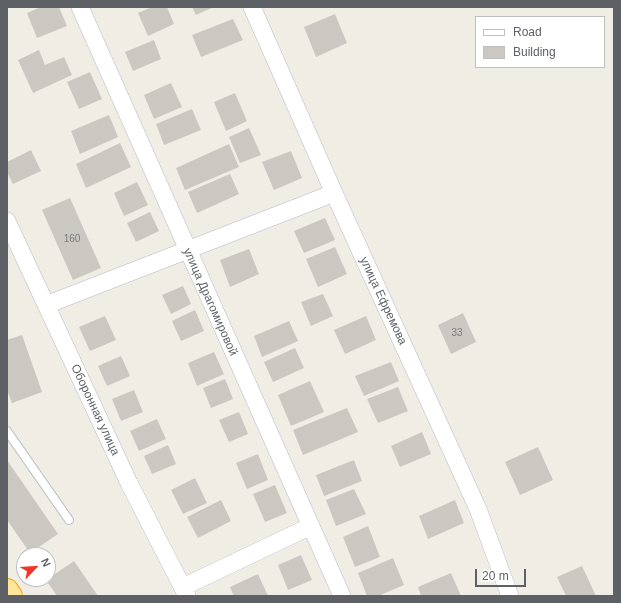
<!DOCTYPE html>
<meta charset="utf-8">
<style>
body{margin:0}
#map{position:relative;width:621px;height:603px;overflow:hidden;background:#f0ede5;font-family:Arial,sans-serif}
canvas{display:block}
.frame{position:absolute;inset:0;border:8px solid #5d6166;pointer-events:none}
.legend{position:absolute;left:475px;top:16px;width:130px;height:52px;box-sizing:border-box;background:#fff;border:1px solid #bec0c2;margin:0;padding:5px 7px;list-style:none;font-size:12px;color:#5d6166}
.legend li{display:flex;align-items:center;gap:8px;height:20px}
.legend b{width:20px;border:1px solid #bec0c2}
.north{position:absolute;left:16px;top:547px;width:40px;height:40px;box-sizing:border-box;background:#fff;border:1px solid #bec0c2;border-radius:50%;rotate:65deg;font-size:11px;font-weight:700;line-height:16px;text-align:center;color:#5d6166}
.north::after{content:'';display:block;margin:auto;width:14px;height:18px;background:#f43427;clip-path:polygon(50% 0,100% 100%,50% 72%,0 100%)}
.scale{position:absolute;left:475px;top:569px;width:51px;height:18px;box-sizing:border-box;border:2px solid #5d6166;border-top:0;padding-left:5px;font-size:12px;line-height:14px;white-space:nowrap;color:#5d6166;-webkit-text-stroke:3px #fff;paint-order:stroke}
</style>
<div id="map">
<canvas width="621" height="603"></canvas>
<div class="frame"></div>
<ul class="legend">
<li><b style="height:5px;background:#fff"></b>Road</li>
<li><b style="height:11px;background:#cbc8c2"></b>Building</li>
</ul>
<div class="north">N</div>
<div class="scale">20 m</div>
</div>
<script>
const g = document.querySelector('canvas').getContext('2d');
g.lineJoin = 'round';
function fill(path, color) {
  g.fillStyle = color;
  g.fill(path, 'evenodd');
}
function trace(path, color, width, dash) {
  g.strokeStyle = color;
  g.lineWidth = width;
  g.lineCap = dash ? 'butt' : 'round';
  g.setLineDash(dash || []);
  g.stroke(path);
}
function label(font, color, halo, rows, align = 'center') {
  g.font = font + ' Arial,sans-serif';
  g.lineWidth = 3;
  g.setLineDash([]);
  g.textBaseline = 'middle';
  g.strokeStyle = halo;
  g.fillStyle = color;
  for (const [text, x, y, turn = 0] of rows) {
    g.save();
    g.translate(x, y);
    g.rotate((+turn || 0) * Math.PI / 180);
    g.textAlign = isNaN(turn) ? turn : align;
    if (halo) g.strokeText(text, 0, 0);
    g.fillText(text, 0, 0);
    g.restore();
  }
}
fill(new Path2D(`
 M41,7H59L67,26L37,38L27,13Z
 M152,7H167L174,24L148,36L138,13Z
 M192,7H214L196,15Z
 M335,14L347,43L316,57L304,27Z
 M233,19L243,40L201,57L192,35Z
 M154,40L161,59L133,71L125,52Z
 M39,50L45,65L64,57L72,75L33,93L18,60Z
 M90,72L102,99L79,109L67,82Z
 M171,83L182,107L154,119L144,95Z
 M235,93L247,121L226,131L214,102Z
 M192,109L201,130L164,145L156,124Z
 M109,115L118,137L80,154L71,131Z
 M249,128L261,155L240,163L229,137Z
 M120,143L131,167L86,188L76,164Z
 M229,144L239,167L185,190L176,168Z
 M31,150L41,171L13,184L7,172V162Z
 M291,151L302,178L274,190L262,162Z
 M230,174L239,194L197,213L188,192Z
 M137,182L148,205L124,216L114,193Z
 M70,198L101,268L73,280L42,210Z
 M150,212L159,231L136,242L127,223Z
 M325,218L335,240L304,253L294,231Z
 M335,247L347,274L318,287L306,259Z
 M249,249L259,274L230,287L220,260Z
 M183,286L191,304L171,314L162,295Z
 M323,294L333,316L311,326L301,302Z
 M195,310L204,331L181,341L172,321Z
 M463,313L476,342L451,354L438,325Z
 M105,316L116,340L90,351L79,327Z
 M366,316L376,340L345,354L334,330Z
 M289,321L298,341L262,357L254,336Z
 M22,335L42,392L12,403L7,390V340Z
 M295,348L304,368L273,382L264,362Z
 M214,352L224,374L197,386L188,363Z
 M121,356L130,376L107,386L98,366Z
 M391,362L399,381L364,396L355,376Z
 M225,379L233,399L211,408L203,388Z
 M310,381L324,412L291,426L278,395Z
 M398,387L408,411L378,423L367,399Z
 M134,390L143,412L121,421L112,399Z
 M347,408L358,432L303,455L293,430Z
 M239,412L248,434L229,442L219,420Z
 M157,419L166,439L139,451L130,431Z
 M422,432L431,454L400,467L391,446Z
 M168,445L176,464L152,474L144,456Z
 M538,447L553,480L520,495L505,462Z
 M258,454L268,480L247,489L236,463Z
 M7,460L58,534L30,553L7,520Z
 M354,460L362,481L324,496L316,475Z
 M195,478L207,503L183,514L171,490Z
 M275,485L287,513L265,522L253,494Z
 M354,489L366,514L336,526L326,500Z
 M221,500L231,521L198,538L187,517Z
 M455,500L464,523L428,539L419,516Z
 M368,526L380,557L355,567L343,537Z
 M301,555L312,580L288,590L278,565Z
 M393,558L404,585L378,596H367L358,573Z
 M74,561L98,596H57L46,580Z
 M582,566L596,596H566L557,577Z
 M451,573L461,596H421L418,587Z
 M258,574L268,596H234L230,587Z`), '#cbc8c2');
const service = new Path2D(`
 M7,431L69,520`);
const minor = new Path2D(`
 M80,7L342,596
 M252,7L334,193L478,509L510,596
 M7,221L129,483L187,596
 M46,305L334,193
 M183,587L311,526`);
const trunk = new Path2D(`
 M7,590L11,596`);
trace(service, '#b7bbc0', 10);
trace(minor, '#b7bbc0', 18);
trace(trunk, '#f5a500', 24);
trace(service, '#fff', 8);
trace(minor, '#fff', 17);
trace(trunk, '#ffe89c', 22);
label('10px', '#787b7d', null, [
 ["160",72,239],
 ["33",457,333]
]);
label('12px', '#5d6166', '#fff', [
 ["улица Ефремова",383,301,65],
 ["улица Драгомировой",210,302,66],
 ["Оборонная улица",95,410,65]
]);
</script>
